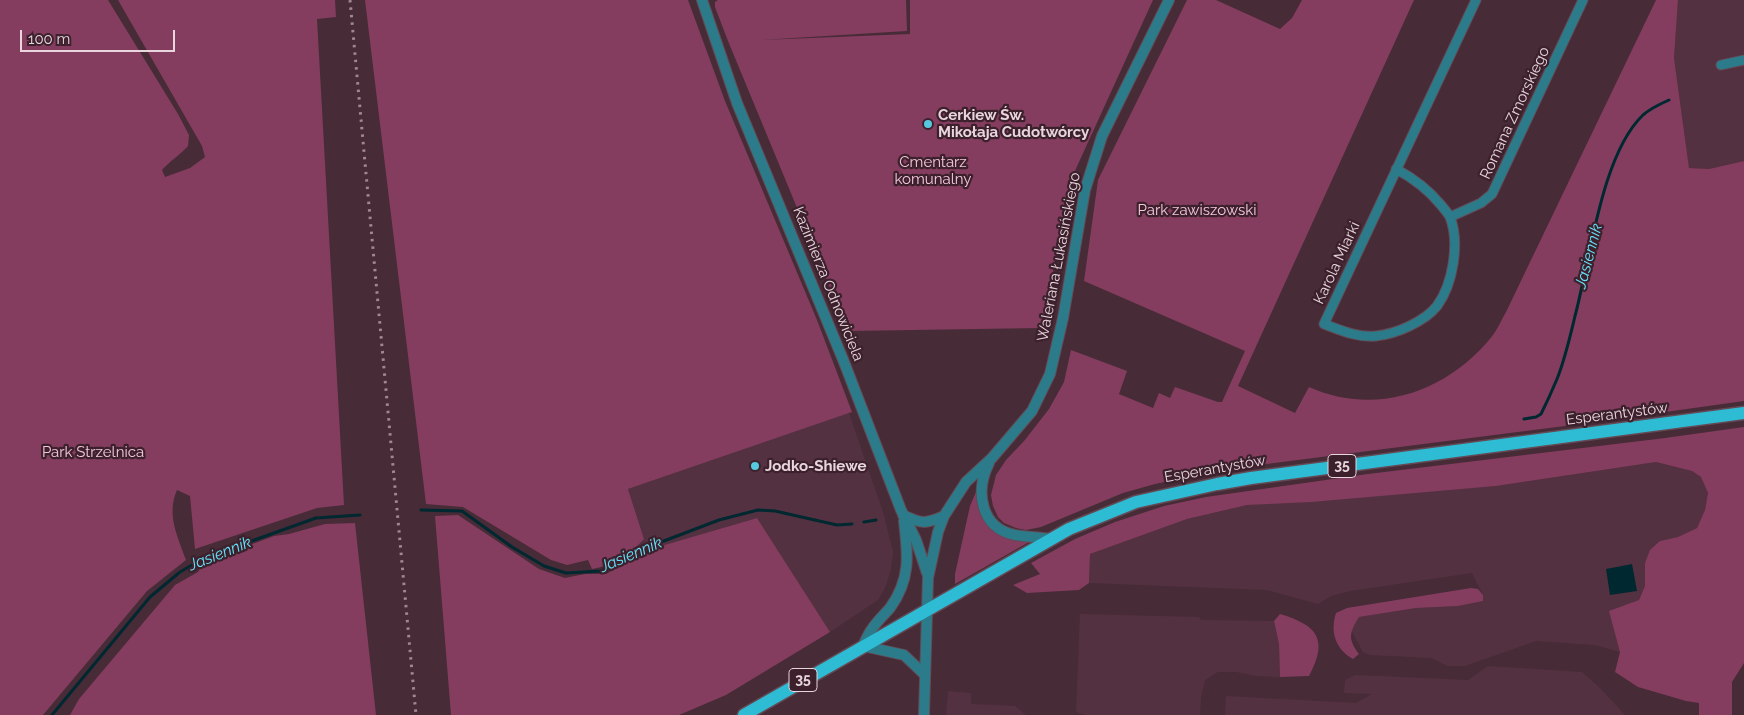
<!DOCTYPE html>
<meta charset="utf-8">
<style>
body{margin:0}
#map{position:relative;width:1744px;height:715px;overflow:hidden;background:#472b37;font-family:Raleway,sans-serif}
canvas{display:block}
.scale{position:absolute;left:20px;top:30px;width:155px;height:22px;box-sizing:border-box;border:2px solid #e8d5dd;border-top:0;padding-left:6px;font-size:15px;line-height:18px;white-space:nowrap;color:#e8d5dd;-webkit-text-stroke:4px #3c212d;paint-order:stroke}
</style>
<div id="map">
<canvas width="1744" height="715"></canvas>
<div class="scale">100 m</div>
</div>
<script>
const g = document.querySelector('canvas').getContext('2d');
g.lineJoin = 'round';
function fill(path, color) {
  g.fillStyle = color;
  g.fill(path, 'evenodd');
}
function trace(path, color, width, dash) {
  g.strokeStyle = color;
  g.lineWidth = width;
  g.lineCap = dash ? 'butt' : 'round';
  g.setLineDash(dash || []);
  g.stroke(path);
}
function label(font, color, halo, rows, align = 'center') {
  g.font = font + ' Raleway,sans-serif';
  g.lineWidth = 4.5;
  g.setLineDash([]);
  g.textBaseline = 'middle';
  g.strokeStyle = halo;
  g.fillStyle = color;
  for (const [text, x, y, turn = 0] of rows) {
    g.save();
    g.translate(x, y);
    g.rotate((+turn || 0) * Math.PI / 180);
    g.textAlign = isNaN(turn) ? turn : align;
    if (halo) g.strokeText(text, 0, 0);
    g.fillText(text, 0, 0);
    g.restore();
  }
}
fill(new Path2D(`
 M1678,0H1744V161L1709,169L1689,168L1674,58Z
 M849,413L883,512L893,552L891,570L885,588L878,600L830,632L757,518L651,549L643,553L638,546L644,539L628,489Z
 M1656,462L1692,471L1701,477L1708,493L1705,510L1697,528L1678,537L1660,541L1645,563V586L1639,600L1631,603L1620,652L1595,645L1536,641L1465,666H1447L1432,658L1370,655L1363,652L1351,630L1359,617L1416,608L1458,606L1483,601V595L1472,573L1350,591L1331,596L1318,604L1267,590L1089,583L1090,554L1187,519L1247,505L1496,486Z
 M1080,614L1199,617L1201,620L1274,621L1279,644L1280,677L1257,676L1236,672H1218L1205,680L1201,697L1200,715H1085L1076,712Z
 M1488,666L1582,672L1601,689L1625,715H1225L1226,696L1356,703L1372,694L1344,693L1345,680L1355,675L1468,680Z
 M948,691L971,693V704L1015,706L1026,715H946Z`), '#543141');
fill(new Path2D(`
 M0,0H108L178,114L189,135L188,146C180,155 170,161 162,170L165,177L190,168L205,157L202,146L118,0H335L336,17L317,19L344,505L317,508L195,549L190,496L177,490C166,515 178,537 186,560L147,591L43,715H0Z
 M365,0H688L725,101L817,320L852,412L628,489L644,539C631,554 611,566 592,569L588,560L567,565L551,560L463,507L426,504Z
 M718,0H906L907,31L761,40L910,34V0H1153L1074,173L1041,328L848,331L728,41L715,7V2Z
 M1187,0H1216L1280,29L1292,18L1302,0H1414L1238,386L1295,413L1309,387C1376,417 1448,392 1493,335C1498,328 1502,319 1506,312L1656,0H1678L1674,58L1689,168L1709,169L1744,161V401L1565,426L1227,469L1155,484L1123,493L1041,527L1026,530L1016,528L1004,523L998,517L993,506L991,495L996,475L1006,460L1024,441L1049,409L1064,382L1071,350L1127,371L1119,394L1153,408L1159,393L1170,398L1175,387L1218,402H1222L1245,351L1084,281L1098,180Z
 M1744,427V663L1732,682V715H1699V703L1686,701L1638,687L1615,672L1620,652L1609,611L1639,600L1645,586V563L1650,550L1660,541L1678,537L1697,528L1705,510L1708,493L1701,477L1692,471L1656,462L1496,486L1311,502L1247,505L1187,519L1090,554L1089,583L1079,590L1027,593L1013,585L1040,574L1031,563L1075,539L1115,522L1164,506L1206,497L1368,474L1665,438Z
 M976,492C980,528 995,536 1029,542L955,584V574L970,506Z
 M458,515L539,569L565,578L585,574H606L651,549L757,518L830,632L726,695L679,715H451L435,516Z
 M355,523L376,715H70L79,699L175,585L198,572L204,562L274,536L289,534L325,524Z
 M1471,588L1478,589L1483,595V601L1458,606L1416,608L1359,617C1349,633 1348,639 1359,654L1353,659C1335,649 1330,631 1336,613L1347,608Z
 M1280,614C1317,625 1329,639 1309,676L1280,677L1279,644L1274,621Z`), '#843d5f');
fill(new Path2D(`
 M1632,564L1637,591L1610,595L1606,569Z`), '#002830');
trace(new Path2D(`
 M1524,419L1536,417L1541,414C1547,402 1552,391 1557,379C1565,359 1570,337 1575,316C1590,261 1601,155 1643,115C1651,108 1660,104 1669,100
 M421,510L462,511L512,547L544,566L566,573L601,571L656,544L719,520L758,510L775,511L837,525L852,524
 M864,522L876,520
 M52,715L150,597L180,572L204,558L316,518L360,515`), '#002830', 3);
const minor = new Path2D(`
 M1721,65L1744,60
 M1396,169C1415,179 1428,189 1441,205C1444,209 1448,213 1450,217C1460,243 1453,284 1437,306C1424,322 1396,334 1376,336C1358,338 1340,330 1324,324L1476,0
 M1450,217L1481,203L1492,194L1583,0`);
const tertiary = new Path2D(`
 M702,0L737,103L844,362L901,510L916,540L927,573
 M989,463C975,491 980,528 1015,535C1027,537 1039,537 1050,539
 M903,515C921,524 926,524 944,516
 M904,521C908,555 911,579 890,608C884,615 877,621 872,629C868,634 866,640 863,646L904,655L925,675
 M924,715L928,578L938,532L944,516L966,482L992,458L1032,411L1050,374L1063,318L1085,190L1102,136L1169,0`);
const primary = new Path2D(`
 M744,715L1069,529L1136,502L1217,484L1251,478L1744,413`);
trace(minor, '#644a55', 11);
trace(tertiary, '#644a55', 12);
trace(primary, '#644a55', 15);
trace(minor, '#2c7b8a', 9);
trace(tertiary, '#2c7b8a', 10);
trace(primary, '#2dbcd4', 12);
trace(new Path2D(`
 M350,0L416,715`), '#9f8892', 3, [2.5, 5]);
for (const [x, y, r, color] of [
 [928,124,5,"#56c9e0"],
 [755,466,5,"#56c9e0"]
]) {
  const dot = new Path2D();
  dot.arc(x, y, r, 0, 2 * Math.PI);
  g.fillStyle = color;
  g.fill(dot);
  trace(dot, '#3c212d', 2);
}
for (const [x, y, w] of [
 [1342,466,28],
 [803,680,28]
]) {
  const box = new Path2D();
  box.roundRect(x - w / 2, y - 11.5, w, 23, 4);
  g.fillStyle = '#3c212d';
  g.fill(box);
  trace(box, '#e8d5dd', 1);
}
label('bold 14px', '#e8d5dd', null, [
 ["35",1342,466],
 ["35",803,680]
]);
label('15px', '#e8d5dd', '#3c212d', [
 ["Romana Zmorskiego",1515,113,-65],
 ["Waleriana Łukasińskiego",1059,257,-79],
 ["Karola Miarki",1337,263,-65],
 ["Kazimierza Odnowiciela",828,284,68],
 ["Esperantystów",1617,414,-7],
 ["Esperantystów",1215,469,-10]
]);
label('bold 15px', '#e8d5dd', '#3c212d', [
 ["Cerkiew Św.",938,115],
 ["Mikołaja Cudotwórcy",938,132],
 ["Jodko-Shiewe",765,466]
], 'left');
label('15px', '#f5c7da', '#3c212d', [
 ["Cmentarz",933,162],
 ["komunalny",933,179],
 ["Park zawiszowski",1197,210],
 ["Park Strzelnica",93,452]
]);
label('italic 16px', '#65e3fb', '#3c212d', [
 ["Jasiennik",1589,256,-75],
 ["Jasiennik",220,554,-22],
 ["Jasiennik",631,555,-23]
]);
</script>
